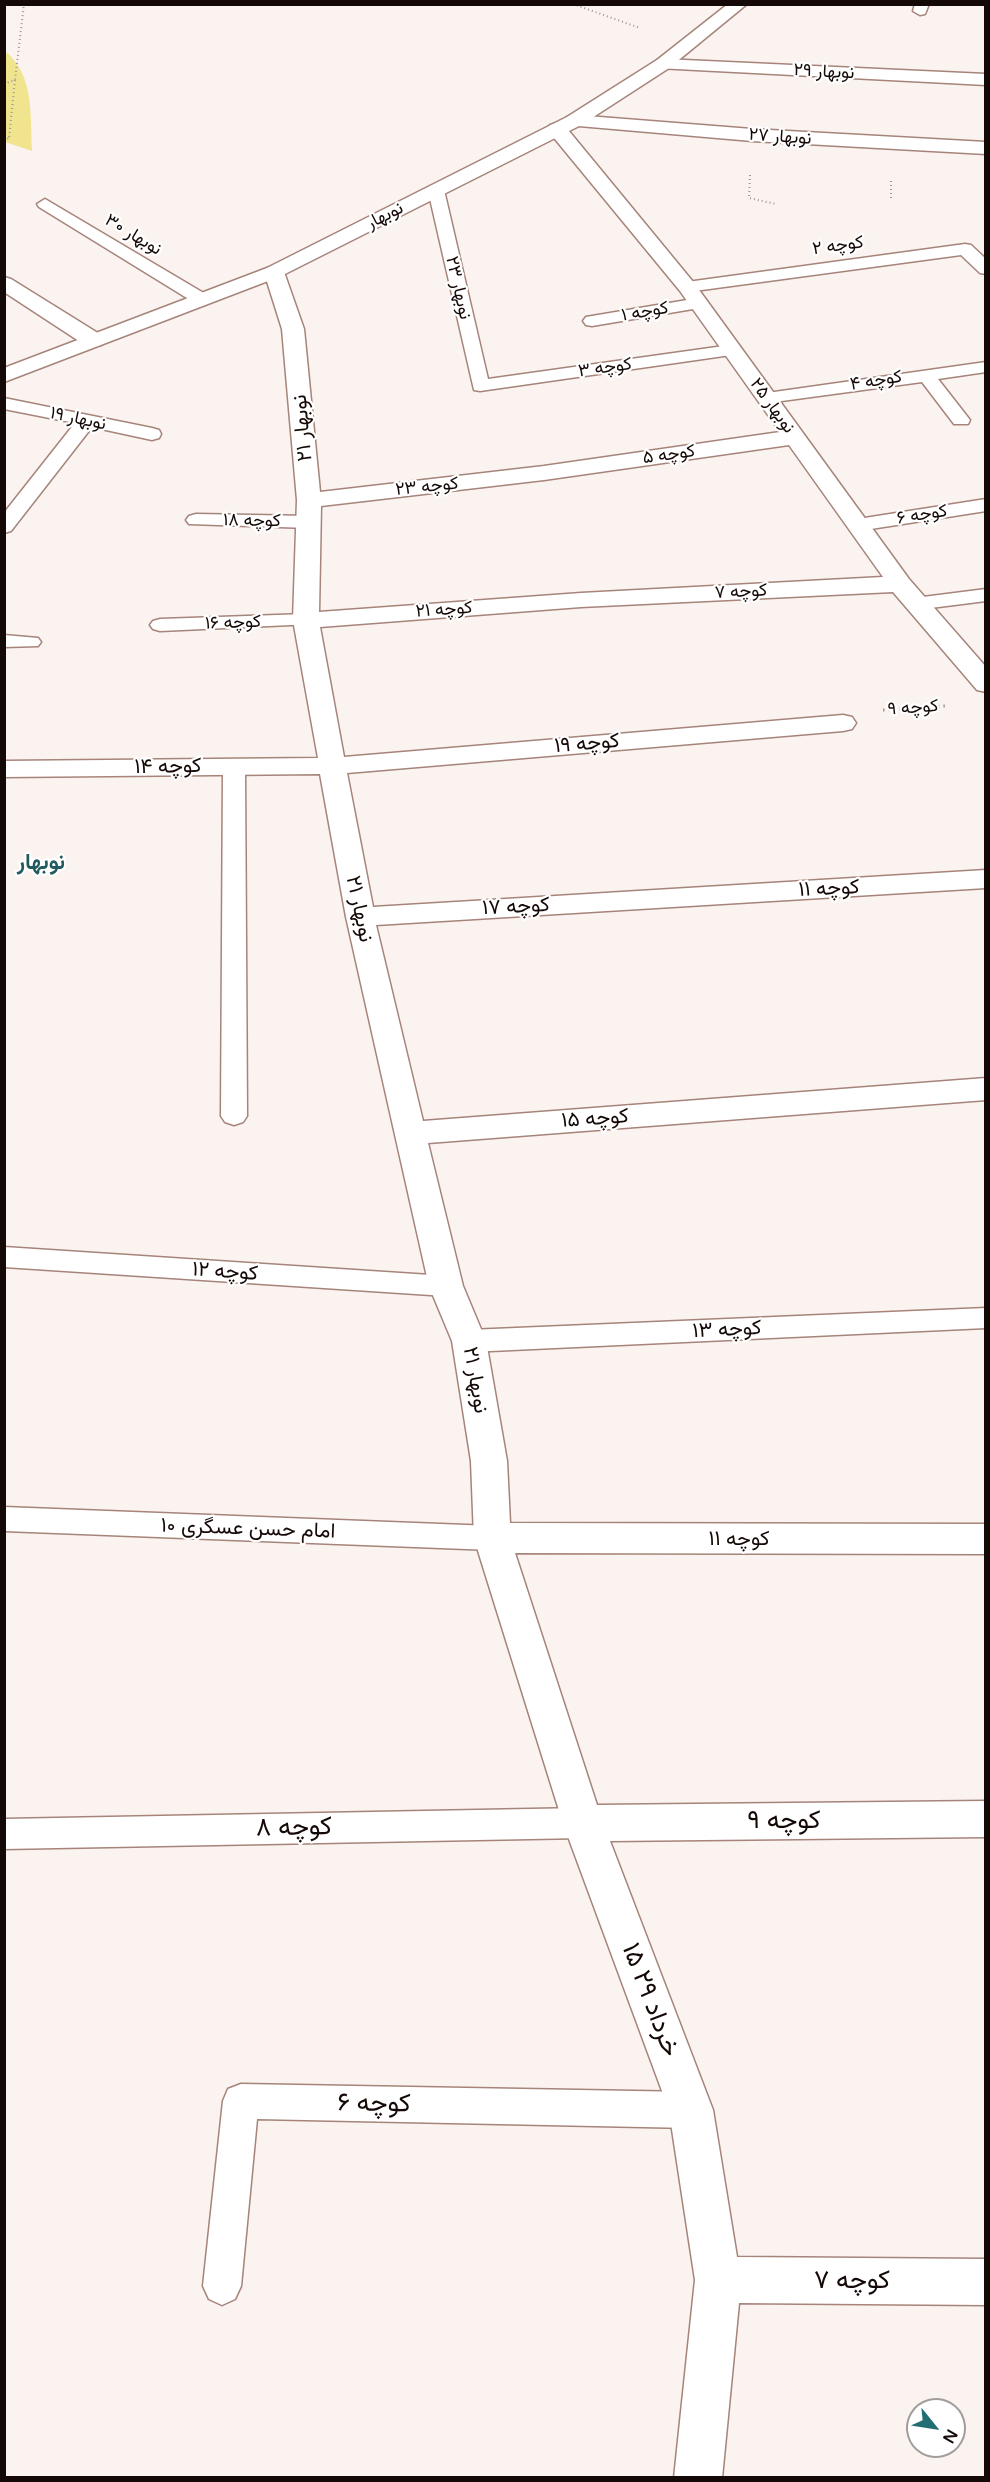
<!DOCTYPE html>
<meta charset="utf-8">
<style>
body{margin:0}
#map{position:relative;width:990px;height:2482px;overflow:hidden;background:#faf3f0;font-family:"Varela Round",sans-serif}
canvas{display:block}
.frame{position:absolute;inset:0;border:6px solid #140906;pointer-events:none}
.north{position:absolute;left:906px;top:2398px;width:60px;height:60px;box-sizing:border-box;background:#fff;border:2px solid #a19d9b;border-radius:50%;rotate:120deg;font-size:16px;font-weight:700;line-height:24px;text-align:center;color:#140906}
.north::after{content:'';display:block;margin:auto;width:21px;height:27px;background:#226e72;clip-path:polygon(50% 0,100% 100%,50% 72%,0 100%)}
</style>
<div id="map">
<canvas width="990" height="2482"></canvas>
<div class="frame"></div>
<div class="north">N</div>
</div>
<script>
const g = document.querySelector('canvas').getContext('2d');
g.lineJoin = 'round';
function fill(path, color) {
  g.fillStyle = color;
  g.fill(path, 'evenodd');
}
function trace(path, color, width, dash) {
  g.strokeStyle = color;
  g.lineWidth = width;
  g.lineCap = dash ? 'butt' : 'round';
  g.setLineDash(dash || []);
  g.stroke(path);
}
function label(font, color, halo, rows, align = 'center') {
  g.font = font + ' "Varela Round",Vazirmatn,sans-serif';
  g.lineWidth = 4.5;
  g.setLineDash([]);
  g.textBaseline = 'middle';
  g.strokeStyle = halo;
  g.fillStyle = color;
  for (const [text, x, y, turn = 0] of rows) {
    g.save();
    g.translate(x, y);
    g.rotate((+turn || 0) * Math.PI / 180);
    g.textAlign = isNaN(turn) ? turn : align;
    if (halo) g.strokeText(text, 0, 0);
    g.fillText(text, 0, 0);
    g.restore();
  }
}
fill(new Path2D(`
 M5,51C35,76 30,115 32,151L5,142Z`), '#f0e58e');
const service = new Path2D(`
 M915,4H929L925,14L920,15L913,11Z
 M436,185L444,190L488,379L731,345L737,346L740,350L737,354L731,355L480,391L474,390L428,190Z
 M45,199L207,295L210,299L207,303H195L39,207L37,204Z
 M965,244L971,245L986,259V274L980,273L961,255L687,292L681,291L678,287L681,283L687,282Z
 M699,298L705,299L708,303L705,307L592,326L586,325L583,321L586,317L592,316Z
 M986,362V372L938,379L970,420L968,424H954L922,382L767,403L761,402L758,398L761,394L767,393Z
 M4,398L152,428L159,430L161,434L159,438L152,440L92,427L11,531L4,533V513L75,423L4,409Z
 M986,499V511L858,531L851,529L848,525L851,521L858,519Z
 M196,514L309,516L316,518L319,522L316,526L309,528L189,524L186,520L189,516Z
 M986,589V601L915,610L908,608L905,604L908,600L915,598Z
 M306,614L313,616L316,620L313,624L160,631L153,629L150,625L153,621L160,619Z
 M4,635L38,638L41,642L38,646L4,647Z
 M234,760L242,762L245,767L247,1116L243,1122L234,1125L225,1122L221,1116L223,767L226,762Z
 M4,1247L446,1276L456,1279L460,1286L456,1293L446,1296L4,1267Z
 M986,1308V1328L469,1352L459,1349L455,1341L459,1333L469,1330Z
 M4,1507L492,1526L503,1529L507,1538L503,1547L492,1550L4,1531Z
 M583,1808L595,1813L600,1823L595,1833L583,1838L4,1849V1819Z
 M241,2084L691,2092L704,2098L709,2110L704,2122L691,2128L257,2119L241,2286L235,2299L222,2305L209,2299L203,2286L223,2101L228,2089Z`);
const minor = new Path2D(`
 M663,59L986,74V85L657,68L654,64L657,60Z
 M574,115L752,129L986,142V154L752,141L567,125L565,121L567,117Z
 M557,123L564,125L694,283L909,579L986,667V692L977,690L893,592L581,607L320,627L344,757L843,715L852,717L856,723L852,729L843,731L347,773L373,907L986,870V888L376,925L423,1121L986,1078V1100L428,1143L463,1286L486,1341L507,1461L510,1523L986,1524V1554L515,1553L597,1805L986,1801V1837L610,1841L713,2110L737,2257L986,2259V2305L739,2303L722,2478H674L695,2280L669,2110L563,1823L474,1538L471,1461L452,1341L429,1286L346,917L320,774L4,777V761L318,758L293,620L297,500L282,329L264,272L267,268L274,266L281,268L284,272L304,329L320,492L544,466L780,432L680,291L550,133L548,129L550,125ZM789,445L883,577L581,593L319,612L321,506L544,480Z
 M4,277L11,279L101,335L104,340L101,345L93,346L85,345L4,292Z`);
const tertiary = new Path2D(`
 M728,4H747L669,68L581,125L281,276L4,382V368L267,268L567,117L657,60Z`);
trace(service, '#a6847a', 3);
trace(minor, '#a6847a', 3);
trace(tertiary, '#a6847a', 3);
trace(new Path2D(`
 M573,4L640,28
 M4,84L15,80L24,4
 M4,136L9,139L15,80
 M750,175L749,198L776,204
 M891,181V199`), '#9e9693', 2, [1, 3]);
trace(new Path2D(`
 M883,710L945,706`), '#9e9693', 3, [1.5, 4]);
fill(service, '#fff');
fill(minor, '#fff');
fill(tertiary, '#fff');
label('18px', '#140906', '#fff', [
 ["نوبهار ۲۹",824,72,3],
 ["نوبهار ۲۷",780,137,4],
 ["نوبهار",385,216,-27],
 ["نوبهار ۳۰",133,235,31],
 ["کوچه ۲",838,246,-8],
 ["نوبهار ۲۳",458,288,77],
 ["کوچه ۱",645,312,-10],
 ["کوچه ۳",605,368,-8],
 ["کوچه ۴",876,381,-9],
 ["نوبهار ۲۵",772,406,54],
 ["نوبهار ۱۹",78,419,12],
 ["کوچه ۵",669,455,-8],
 ["کوچه ۲۳",427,487,-6],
 ["کوچه ۶",922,515,-9],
 ["کوچه ۱۸",252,521,1],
 ["کوچه ۷",741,592,-3],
 ["کوچه ۲۱",444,610,-4],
 ["کوچه ۱۶",233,623,-2],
 ["کوچه ۹",913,708,-4]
]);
label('21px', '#140906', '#fff', [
 ["نوبهار ۲۱",303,428,-95],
 ["کوچه ۱۹",587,744,-5],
 ["کوچه ۱۴",168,767,-1],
 ["کوچه ۱۱",829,889,-3],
 ["کوچه ۱۷",516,907,-3],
 ["نوبهار ۲۱",359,909,78],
 ["کوچه ۱۵",595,1119,-4],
 ["کوچه ۱۲",225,1272,4],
 ["کوچه ۱۳",727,1330,-3],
 ["نوبهار ۲۱",475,1380,80],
 ["امام حسن عسگری ۱۰",248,1529,2],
 ["کوچه ۱۱",739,1539]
]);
label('bold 22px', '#215b5f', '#fff', [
 ["نوبهار",41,863]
]);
label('26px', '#140906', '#fff', [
 ["کوچه ۹",784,1821],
 ["کوچه ۸",294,1828,-1],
 ["۱۵ خرداد ۲۹",650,2000,69],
 ["کوچه ۶",374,2104,1],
 ["کوچه ۷",852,2281]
]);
</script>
